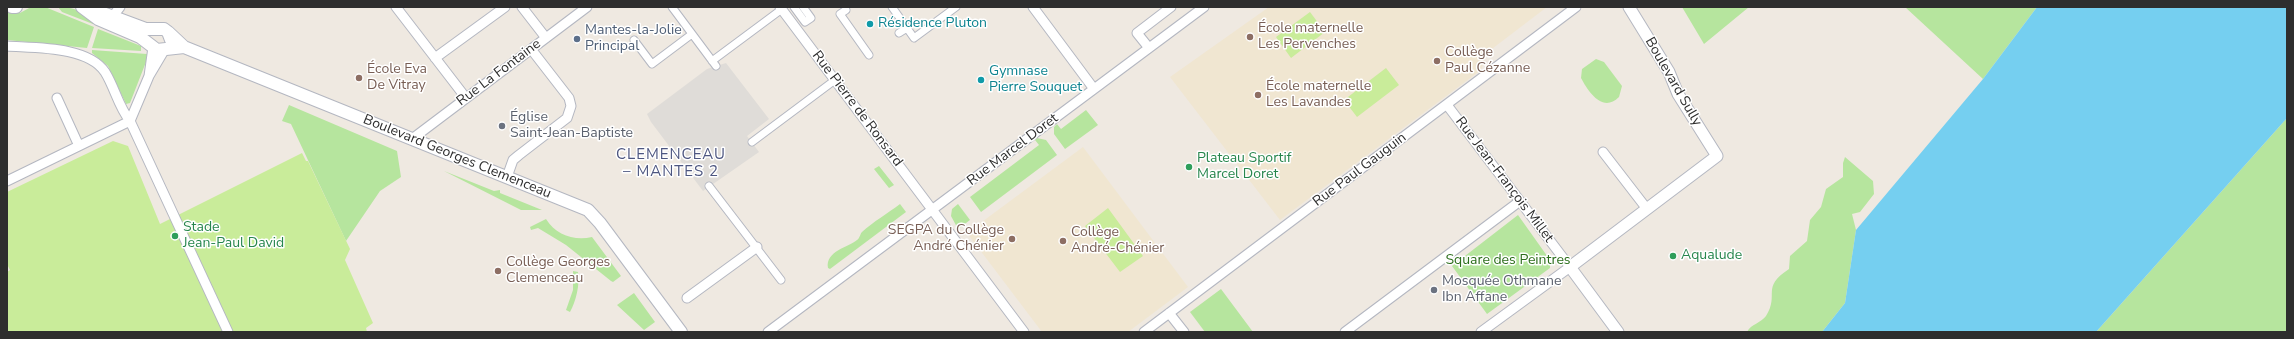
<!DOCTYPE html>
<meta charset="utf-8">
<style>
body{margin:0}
#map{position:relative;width:2294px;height:339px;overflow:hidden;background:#efe9e1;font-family:"Nunito Sans",sans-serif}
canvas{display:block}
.frame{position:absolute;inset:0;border:8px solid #2e2e2e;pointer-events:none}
</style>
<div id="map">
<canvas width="2294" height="339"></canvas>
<div class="frame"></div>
</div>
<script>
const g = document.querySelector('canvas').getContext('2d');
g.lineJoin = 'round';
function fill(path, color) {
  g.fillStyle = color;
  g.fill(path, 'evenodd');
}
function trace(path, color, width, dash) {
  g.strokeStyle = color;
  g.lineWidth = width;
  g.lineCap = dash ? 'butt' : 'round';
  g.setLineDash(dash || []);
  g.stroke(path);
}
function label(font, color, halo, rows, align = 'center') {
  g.font = font + ' "Nunito Sans",sans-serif';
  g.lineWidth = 3;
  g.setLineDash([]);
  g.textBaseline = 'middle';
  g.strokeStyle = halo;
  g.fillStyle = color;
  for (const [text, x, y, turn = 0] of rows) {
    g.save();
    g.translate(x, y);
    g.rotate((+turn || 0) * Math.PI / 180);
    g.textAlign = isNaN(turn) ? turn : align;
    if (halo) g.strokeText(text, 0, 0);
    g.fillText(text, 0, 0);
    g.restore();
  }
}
fill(new Path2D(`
 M1269,7H1547L1484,55L1485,58L1481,70L1280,220L1170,77Z
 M1083,147L1188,287L1128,332H1042L967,233Z`), '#f0e6d1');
fill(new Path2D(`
 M31,7H45L94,27L87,48L7,40V13H20Z
 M58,7C74,7 82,11 94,20L93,24L62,12Z
 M1682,7H1749L1704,44Z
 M1905,7H2037L1983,79Z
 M98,29L141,46V51L92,48Z
 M92,50L147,54L146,62L130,103L126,104L108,66L92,53Z
 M1596,59L1604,62L1622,86L1619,97C1603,113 1589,93 1581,78L1582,69Z
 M289,105L397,151L401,177L380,191L346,241L291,124L282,121Z
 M1086,110L1098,125L1065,149L1054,134V127L1057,124L1061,129Z
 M2287,118V332H2096Z
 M1037,138L1046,140L1057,155L981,212L970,197L1039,145L1035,140Z
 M1845,157L1873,181L1874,194L1860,212L1852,214L1856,230L1845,303L1822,332H1747C1751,324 1761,323 1766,316C1780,294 1760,288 1789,269L1790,256L1807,241L1810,220L1821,207L1826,189L1843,177V163Z
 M879,166L894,185L889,188L874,169Z
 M444,171L494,191L500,190V193L542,210H521Z
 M900,204L906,212L830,269L828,268C825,251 849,247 857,240C860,238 860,234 862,232C873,222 888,213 900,204Z
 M958,204L970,220L958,229L951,216L952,209Z
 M1518,215L1550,260V268L1487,314L1452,266Z
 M546,219C556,235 574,241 592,237L621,276L613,282L611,281L566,245L538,228L531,230L530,227Z
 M573,271L578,272C580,285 576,301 570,312L566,310L573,290Z
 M1221,289L1253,332H1205L1190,312Z
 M634,293L655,322L644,330L617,305Z`), '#b6e59e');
fill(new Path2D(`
 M1310,12L1325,32L1291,58L1276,37Z
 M1386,68L1399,85L1357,117L1344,100Z
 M113,141L128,146L160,224L302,153L306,161H308L350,249L345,260L373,323L366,328L367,332H7V272L10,270L7,264V192Z
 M1108,208L1143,256L1120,272L1085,226Z`), '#c9ec9a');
fill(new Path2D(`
 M726,63L769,119L747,136L759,152L703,191L651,122L647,114L707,69Z`), '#dfdcd8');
fill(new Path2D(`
 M2037,7H2287V118L2096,332H1822L1845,303L1856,230L1983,79Z`), '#75cff0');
const pedestrian = new Path2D(`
 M672,7L716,66
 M794,7L805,22L811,18L803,7
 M892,7L914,38L956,7
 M846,10L840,14L869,55
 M899,33L907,28
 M634,40L652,64L692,34
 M712,61L782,9
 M752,142L835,80
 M709,186L781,280`);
const minor = new Path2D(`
 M396,7L466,98
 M522,7L546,38
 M780,7L1024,332
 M1033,7L1094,89
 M113,16L120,7
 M7,46C35,48 88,46 105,72C115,88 118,106 130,121L7,181
 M153,47L149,76L165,49
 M1149,48L1137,33L1171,7
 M435,58L505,7
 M149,76L130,121L228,332
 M57,98L79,146
 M1447,105L1570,267L1481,332
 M412,139L587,7
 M1603,152L1647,209
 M507,177L513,160L519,155L567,118L571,106L569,98L531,49
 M687,298L757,247
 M1169,313L1184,332
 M768,332L1204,7
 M1144,332L1576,7
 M1345,332L1520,201`);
const tertiary = new Path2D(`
 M1618,332L1570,267L1717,156L1678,94L1669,72L1629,7`);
const secondary = new Path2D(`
 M12,7H16
 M82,7L98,19L140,37L157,50L184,47
 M87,7L146,29H164L168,32L171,40
 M168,32L184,47L588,210L600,223L681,332`);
trace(pedestrian, '#b4b7c1', 9);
trace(minor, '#b4b7c1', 11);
trace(tertiary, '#b4b7c1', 13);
trace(secondary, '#b4b7c1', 14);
trace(pedestrian, '#fff', 7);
trace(minor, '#fff', 9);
trace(tertiary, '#fff', 11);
trace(secondary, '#fff', 12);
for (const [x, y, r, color] of [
 [870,24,4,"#0f9aa8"],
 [1250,37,4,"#8d6e63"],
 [577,39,4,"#5c6f8a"],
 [1437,61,4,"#8d6e63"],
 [359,78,4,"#8d6e63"],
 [981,80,4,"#0f9aa8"],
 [1258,95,4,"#8d6e63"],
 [502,126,4,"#6b7280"],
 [1189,167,4,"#2e9e5b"],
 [175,236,4,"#2e9e5b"],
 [1012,239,4,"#8d6e63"],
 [1063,241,4,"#8d6e63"],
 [1673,256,4,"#2e9e5b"],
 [498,271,4,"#8d6e63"],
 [1434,290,4,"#6b7280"]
]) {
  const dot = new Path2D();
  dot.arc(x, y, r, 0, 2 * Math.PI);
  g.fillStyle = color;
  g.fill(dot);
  trace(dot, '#fff', 1.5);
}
label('14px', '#0d838f', '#fff', [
 ["Résidence Pluton",878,24],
 ["Gymnase",989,72],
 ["Pierre Souquet",989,88]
], 'left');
label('14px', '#785e54', '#fff', [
 ["École maternelle",1258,29],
 ["Les Pervenches",1258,45],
 ["Collège",1445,53],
 ["Paul Cézanne",1445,69],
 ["École Eva",367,70],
 ["De Vitray",367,86],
 ["École maternelle",1266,87],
 ["Les Lavandes",1266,103],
 ["SEGPA du Collège",1004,231,"right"],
 ["André Chénier",1004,247,"right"],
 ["Collège",1071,233],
 ["André-Chénier",1071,249],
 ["Collège Georges",506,263],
 ["Clemenceau",506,279]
], 'left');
label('14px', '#4e5e75', '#fff', [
 ["Mantes-la-Jolie",585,31],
 ["Principal",585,47]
], 'left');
label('14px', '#2e2e2e', '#fff', [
 ["Rue La Fontaine",499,73,-37],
 ["Boulevard Sully",1673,82,60],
 ["Rue Pierre de Ronsard",857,109,53],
 ["Rue Marcel Doret",1013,150,-37],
 ["Boulevard Georges Clemenceau",457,157,22],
 ["Rue Paul Gauguin",1360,170,-37],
 ["Rue Jean-François Millet",1504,180,53]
]);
label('14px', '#5b616d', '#fff', [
 ["Église",510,118],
 ["Saint-Jean-Baptiste",510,134],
 ["Mosquée Othmane",1442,282],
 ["Ibn Affane",1442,298]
], 'left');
label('14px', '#27864d', '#fff', [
 ["Plateau Sportif",1197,159],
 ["Marcel Doret",1197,175],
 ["Stade",183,228],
 ["Jean-Paul David",183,244],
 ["Aqualude",1681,256]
], 'left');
label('14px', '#2c6e1b', '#fff', [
 ["Square des Peintres",1508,261]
]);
g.letterSpacing = '1px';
label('15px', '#4d5680', '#fff', [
 ["CLEMENCEAU",671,155],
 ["– MANTES 2",671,172]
]);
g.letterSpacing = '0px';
</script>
